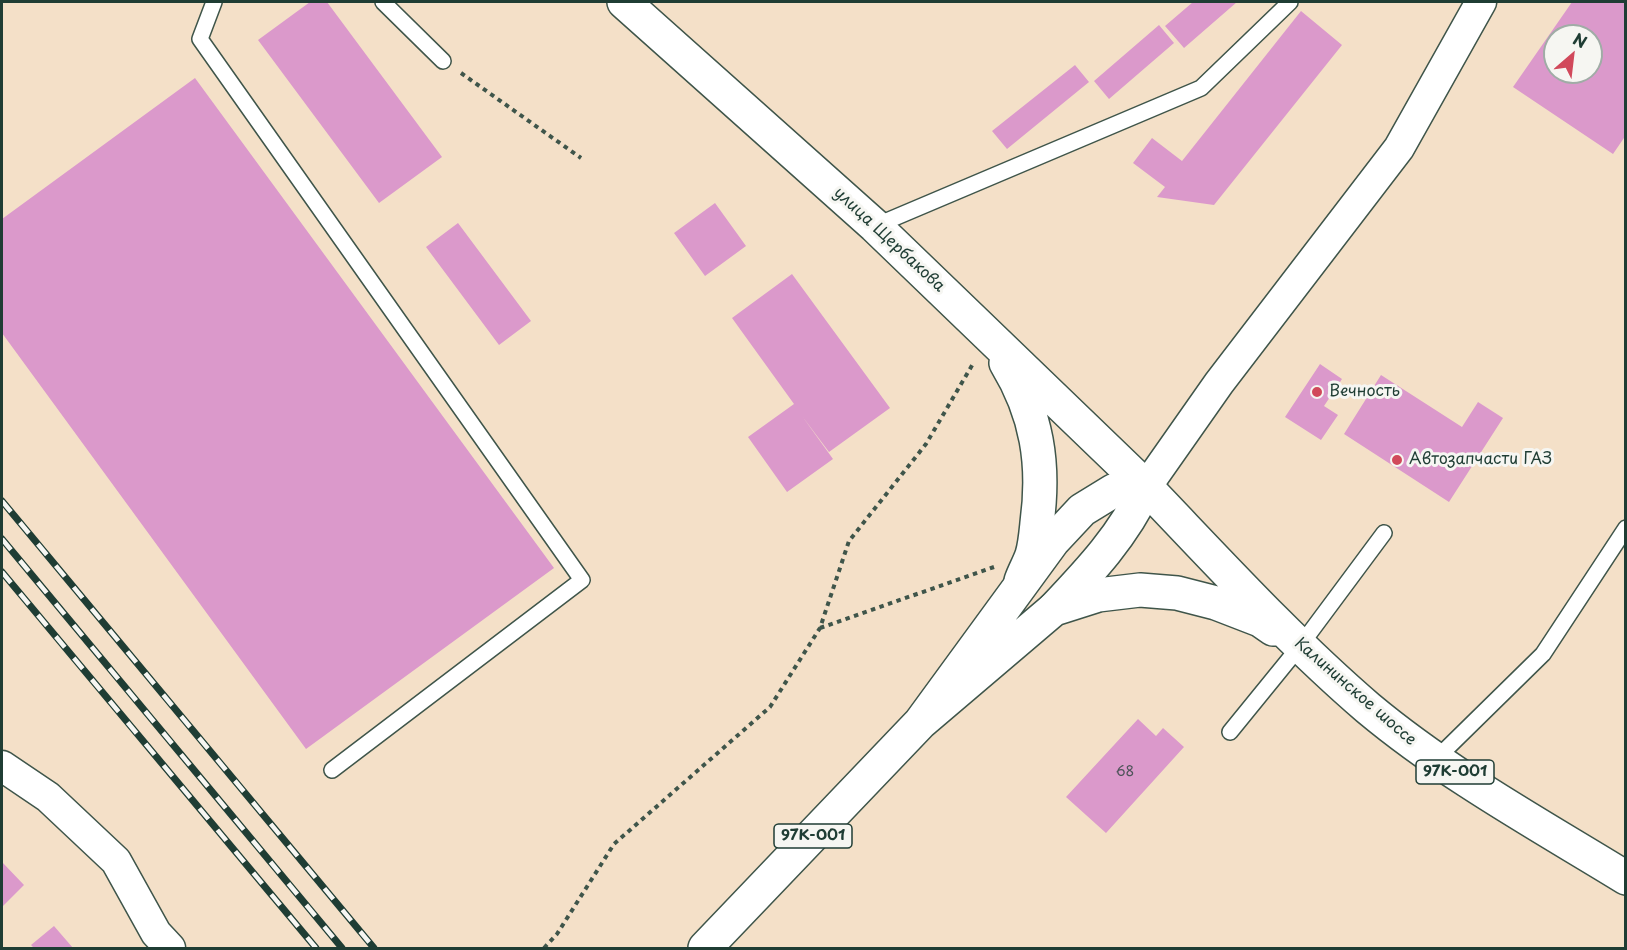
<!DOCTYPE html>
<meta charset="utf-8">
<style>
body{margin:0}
#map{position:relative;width:1627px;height:950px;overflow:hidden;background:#f4e0c8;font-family:"Playpen Sans",sans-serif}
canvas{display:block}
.frame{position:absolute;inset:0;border:3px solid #1f3d34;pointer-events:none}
.north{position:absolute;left:1543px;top:24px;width:60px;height:60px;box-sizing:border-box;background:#f6f6f2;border:2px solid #a0aca6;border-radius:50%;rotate:28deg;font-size:16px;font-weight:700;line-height:24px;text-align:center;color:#1f3d34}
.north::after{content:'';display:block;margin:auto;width:21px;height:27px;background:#d1495b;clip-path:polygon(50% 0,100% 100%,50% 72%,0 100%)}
</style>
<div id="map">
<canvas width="1627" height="950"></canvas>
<div class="frame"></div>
<div class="north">N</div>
</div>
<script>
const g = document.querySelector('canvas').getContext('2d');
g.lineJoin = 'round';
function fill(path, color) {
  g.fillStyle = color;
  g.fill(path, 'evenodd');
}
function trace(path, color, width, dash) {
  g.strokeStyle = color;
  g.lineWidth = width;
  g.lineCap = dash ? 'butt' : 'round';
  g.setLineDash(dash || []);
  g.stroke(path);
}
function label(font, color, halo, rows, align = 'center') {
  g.font = font + ' "Playpen Sans",sans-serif';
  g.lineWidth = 6;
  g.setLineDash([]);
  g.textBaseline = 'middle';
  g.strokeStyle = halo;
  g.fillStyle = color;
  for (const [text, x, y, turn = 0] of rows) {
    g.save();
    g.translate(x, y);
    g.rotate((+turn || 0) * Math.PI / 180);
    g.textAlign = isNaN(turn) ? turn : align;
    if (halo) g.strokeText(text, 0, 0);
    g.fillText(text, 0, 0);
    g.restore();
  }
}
fill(new Path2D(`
 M310,2H327L442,157L379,203L258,40Z
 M1193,2H1237L1184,48L1165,26Z
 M1572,2H1626V135L1613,154L1513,87ZM1555,36H1591V72H1555Z
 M1301,11L1342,45L1214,205L1157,197L1165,187L1133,163L1152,138L1182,161Z
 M1159,25L1174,43L1109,99L1094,81Z
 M1075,65L1089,82L1007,149L992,131Z
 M195,78L554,568L306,749L2,333V219Z
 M715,203L746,246L705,276L674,233Z
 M458,223L531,321L499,345L426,247Z
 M792,274L890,408L829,452L802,416L833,459L787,492L748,437L794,404L732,318Z
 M1320,364L1342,379L1324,406L1338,415L1321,440L1285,417Z
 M1381,375L1462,427L1478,402L1503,418L1449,502L1344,434Z
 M1138,719L1156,736L1163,728L1184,747L1106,833L1066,797Z
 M2,862L24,885L2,907Z
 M54,926L73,948H34L31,945Z`), '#db99cb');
const lane = new Path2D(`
 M214,2L200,39L582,580L332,770
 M383,2L443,61
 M875,226L1201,88L1290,2
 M1230,732L1300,646L1384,533
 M1435,760L1543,654L1626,528`);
const street = new Path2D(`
 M1146,487L1219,383L1399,148L1481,2
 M2,766L48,797L116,861L156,933L170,948`);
const secondary = new Path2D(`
 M624,2L875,226L1146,487C1124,535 1090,571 1054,609
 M1006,363C1037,414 1045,464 1037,523C1036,533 1035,545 1032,555C1029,564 1024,572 1021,581`);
const primary = new Path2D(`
 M920,723L1053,541L1082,510L1113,491L1146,487C1218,562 1289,640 1368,708C1447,774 1538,824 1626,878
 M705,948L920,723L1054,609L1098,595L1140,590L1177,593L1216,603L1260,620L1273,629`);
trace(lane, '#3f554a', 18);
trace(street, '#3f554a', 33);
trace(secondary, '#3f554a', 36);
trace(primary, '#3f554a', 36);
trace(new Path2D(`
 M461,73L581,158
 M820,628L994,567
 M544,948L557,934L614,844L770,707L820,628L849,541L926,444L974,362`), '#3f554a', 4, [4.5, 4.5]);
trace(lane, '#fff', 15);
trace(street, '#fff', 30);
trace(secondary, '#fff', 33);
trace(primary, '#fff', 33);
const rail = new Path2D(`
 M2,501L374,948
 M2,539L342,948
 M2,572L316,948`);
trace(rail, '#1f3d34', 7);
trace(rail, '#f6f6f2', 4.5, [14]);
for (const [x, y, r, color] of [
 [1317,392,6,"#d1495b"],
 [1397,460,6,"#d1495b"]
]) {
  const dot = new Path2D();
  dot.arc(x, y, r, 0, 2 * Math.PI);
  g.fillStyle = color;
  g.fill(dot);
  trace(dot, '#f6f6f2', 2);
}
label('14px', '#4e545a', null, [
 ["68",1125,772]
]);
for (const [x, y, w] of [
 [1455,772,78],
 [813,836,78]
]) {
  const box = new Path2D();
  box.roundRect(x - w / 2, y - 12, w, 24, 4.5);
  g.fillStyle = '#f6f6f2';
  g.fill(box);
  trace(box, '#1f3d34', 1.5);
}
label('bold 15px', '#1f3d34', null, [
 ["97К-001",1455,772],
 ["97К-001",813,836]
]);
label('16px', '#1f3d34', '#f6f6f2', [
 ["улица Щербакова",889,240,43],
 ["Калининское шоссе",1355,692,41]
]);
label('16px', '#1f3d34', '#f6f6f2', [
 ["Вечность",1329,392],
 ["Автозапчасти ГАЗ",1409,460]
], 'left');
</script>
